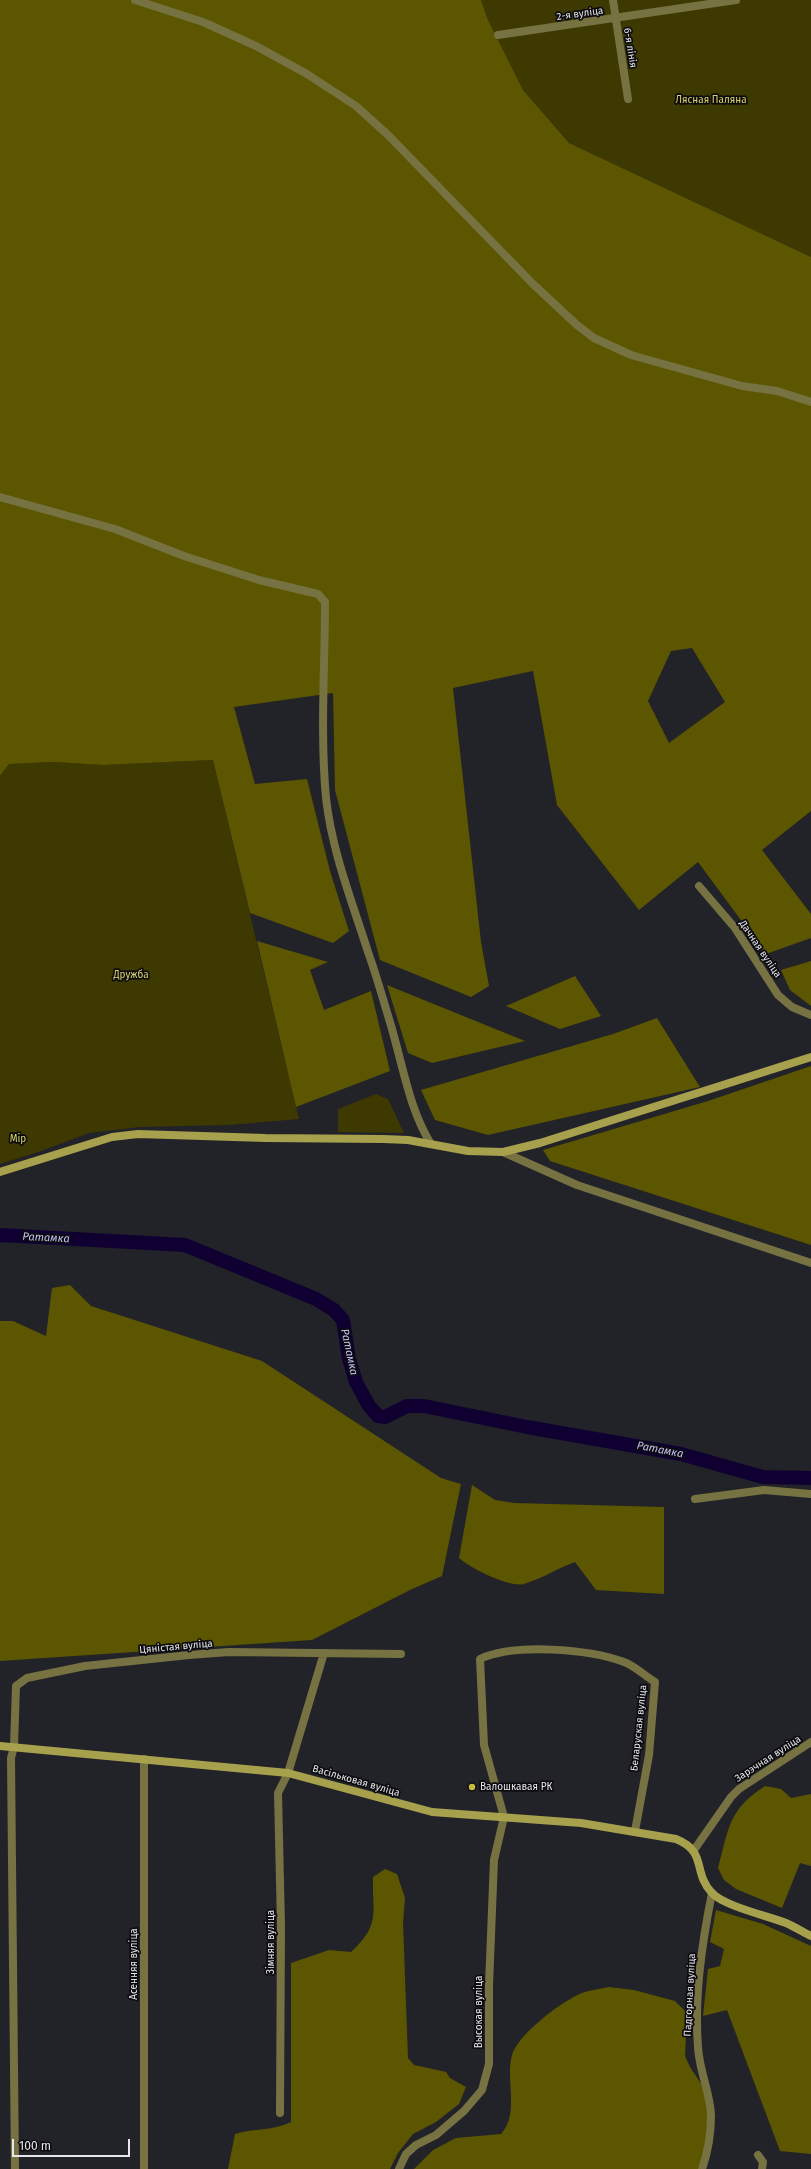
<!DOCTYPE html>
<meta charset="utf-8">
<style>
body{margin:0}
#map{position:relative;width:811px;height:2169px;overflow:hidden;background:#222229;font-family:"Fira Sans",sans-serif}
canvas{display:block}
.scale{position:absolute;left:12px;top:2139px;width:118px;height:18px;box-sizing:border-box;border:2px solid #e6e6eb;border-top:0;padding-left:5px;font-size:12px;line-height:14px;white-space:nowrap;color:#e6e6eb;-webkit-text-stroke:3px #0c0c0f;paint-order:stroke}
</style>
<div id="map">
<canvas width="811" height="2169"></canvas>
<div class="scale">100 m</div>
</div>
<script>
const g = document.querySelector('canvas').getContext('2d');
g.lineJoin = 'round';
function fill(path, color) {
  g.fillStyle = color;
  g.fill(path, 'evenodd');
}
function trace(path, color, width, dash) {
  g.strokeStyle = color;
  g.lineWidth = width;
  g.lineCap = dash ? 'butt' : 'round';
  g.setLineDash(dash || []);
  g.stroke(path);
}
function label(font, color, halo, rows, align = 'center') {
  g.font = font + ' "Fira Sans",sans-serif';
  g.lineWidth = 3.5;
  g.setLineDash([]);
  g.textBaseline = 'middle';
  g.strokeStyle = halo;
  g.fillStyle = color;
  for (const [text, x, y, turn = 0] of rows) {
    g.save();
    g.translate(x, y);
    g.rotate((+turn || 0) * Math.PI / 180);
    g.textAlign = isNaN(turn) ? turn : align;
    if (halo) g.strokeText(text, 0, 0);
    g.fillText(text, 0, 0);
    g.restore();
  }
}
fill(new Path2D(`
 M481,0H811V257L569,143L523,90L488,20Z
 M213,760L299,1119L229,1125L140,1127L89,1133L41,1151L0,1164V776L9,764L53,762L103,765Z
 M376,1094L388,1099L404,1133L338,1132V1109Z`), '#3e3900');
fill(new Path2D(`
 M0,0H481L488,20L523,90L569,143L811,257V811L762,850L811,914V938L766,954L698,862L639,910L557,805L533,671L453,688L481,942L489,986L471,997L380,960L335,790L333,693L234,707L255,784L307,779L330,871L349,931L333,943L250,913L213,760L103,765L53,762L9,764L0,776ZM692,648L725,702L669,743L648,701L671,651Z
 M257,941L328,962L310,970L324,1010L371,991L390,1071L296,1107Z
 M811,961V1006L790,990L781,970Z
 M575,976L601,1016L560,1029L506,1006Z
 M387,985L525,1041L432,1063L408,1053Z
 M657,1018L700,1087L488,1135L435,1120L421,1090L613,1034Z
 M811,1066V1245L550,1161L543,1150L708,1101Z
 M70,1285L91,1306L262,1361L441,1478L461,1484L442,1576L410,1590L312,1640L0,1661V1321H13L46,1336L52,1288Z
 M472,1485L495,1500L514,1503L664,1507V1594L596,1590L575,1562C558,1568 541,1579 524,1584C510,1588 470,1568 459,1558Z
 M765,1786L781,1789L791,1798L811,1794V1866L800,1863L782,1908L736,1889L724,1880L718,1868C729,1828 728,1810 765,1786Z
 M385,1869L397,1874L405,1898L403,1923L408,2058L414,2065L446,2072L450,2078L466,2087L459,2104L436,2122L413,2134L398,2153L390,2169H228L235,2134C253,2128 274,2131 291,2122V1963L329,1950L351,1952C381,1924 372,1914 373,1877Z
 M716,1910L763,1924L811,1946V2154L780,2151L727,2010L703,2016L708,1969L720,1966L724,1949L710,1942Z
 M609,1987L634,1990L675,2001L687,2013L685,2056L690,2067L706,2091L711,2115L702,2169H414L433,2150L456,2138L501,2134C520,2114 505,2079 512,2055C518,2034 562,2001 582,1993C590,1990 600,1989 609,1987Z`), '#5c5600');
trace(new Path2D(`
 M0,1235L185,1245L316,1299L334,1310L343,1320L349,1359L356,1382L369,1406L378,1416L385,1417L407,1406H424L527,1427L681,1454L763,1477L811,1478`), '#0f0031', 14);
trace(new Path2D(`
 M135,0L203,22L256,46L307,74L356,106L388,135L533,284L577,325L594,338L631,355L742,386L777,391L811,402
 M613,0L628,99
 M498,35L736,0
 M0,497L115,529L184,556L259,580L318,594L325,602C325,667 320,733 326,798C332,852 352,901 368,952C376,974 382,996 389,1019C402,1060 408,1107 431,1144
 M699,886L735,928L778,995L792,1007L811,1015
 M503,1152L577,1185L811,1263
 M695,1499L764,1490L811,1494
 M144,1759V2169
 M694,1850L731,1797L739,1789L811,1742
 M280,2113L281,1926L278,1793L288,1773L324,1653
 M758,2155L763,2162L762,2169
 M15,2169L11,1758L14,1746L16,1686L27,1678L85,1666L189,1655L229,1652L401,1654
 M399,2169L406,2154L416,2145L436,2135L464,2111L482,2090L489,2064V1985L494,1860L504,1817L484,1745L480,1659C514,1643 589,1649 624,1662C635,1666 645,1676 655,1682L649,1755L635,1831
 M702,2169C708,2152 711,2134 711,2115C710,2092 699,2070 698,2047C694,1996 702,1943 712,1893`), '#767241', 8);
trace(new Path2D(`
 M0,1172L112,1137L138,1134L265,1138L383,1139L408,1140L468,1151L503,1152L540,1143L811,1057
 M0,1746L288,1773L432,1812L581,1823L676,1839C708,1852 692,1872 712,1893C724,1906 768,1916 786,1923C795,1927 803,1932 811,1936`), '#a7a04d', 8);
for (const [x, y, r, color] of [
 [472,1787,4,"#c6bb3c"]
]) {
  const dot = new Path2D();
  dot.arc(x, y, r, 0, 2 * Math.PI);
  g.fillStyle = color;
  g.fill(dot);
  trace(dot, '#0c0c0f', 1.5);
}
label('10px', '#e6e6eb', '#0c0c0f', [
 ["2-я вуліца",580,14,-8],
 ["6-я лінія",630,48,81],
 ["Дачная вуліца",760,949,56],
 ["Цяністая вуліца",176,1647,-5],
 ["Беларуская вуліца",639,1728,-84],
 ["Зарэчная вуліца",768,1759,-33],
 ["Васільковая вуліца",356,1781,16],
 ["Зімняя вуліца",271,1942,-90],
 ["Асенняя вуліца",134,1964,-90],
 ["Падгорная вуліца",690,1995,-87],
 ["Высокая вуліца",479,2012,-90]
]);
label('10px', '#dcd36d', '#0c0c0f', [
 ["Лясная Паляна",711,100],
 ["Дружба",131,975],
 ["Мір",18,1139]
]);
label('10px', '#e6e6eb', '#0c0c0f', [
 ["Валошкавая РК",480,1787]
], 'left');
label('italic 11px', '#c5c0f6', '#0c0c0f', [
 ["Ратамка",46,1238,3],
 ["Ратамка",349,1352,78],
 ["Ратамка",660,1450,11]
]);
</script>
